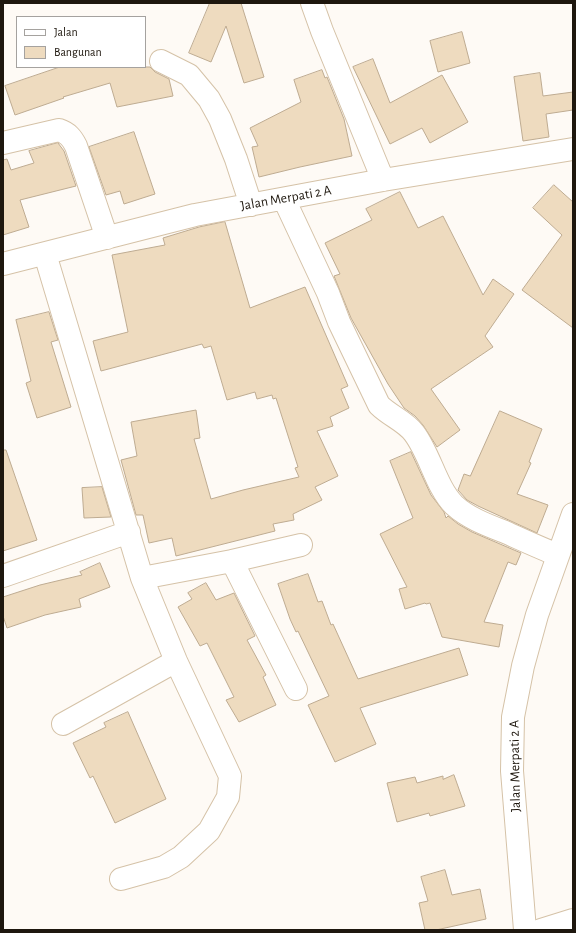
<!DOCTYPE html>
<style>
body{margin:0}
#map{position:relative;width:576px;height:933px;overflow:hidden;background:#fefaf5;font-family:"Alegreya Sans",sans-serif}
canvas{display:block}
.frame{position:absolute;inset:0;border:4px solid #1e170e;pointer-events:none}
.legend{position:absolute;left:16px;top:16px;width:130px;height:52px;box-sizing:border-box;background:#fff;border:1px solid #a5a29f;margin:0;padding:5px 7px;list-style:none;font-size:12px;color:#1e170e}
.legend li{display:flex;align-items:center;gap:8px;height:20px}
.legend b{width:20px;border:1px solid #a5a29f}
</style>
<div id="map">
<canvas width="576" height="933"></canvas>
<div class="frame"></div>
<ul class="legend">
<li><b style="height:5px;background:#fff"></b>Jalan</li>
<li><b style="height:11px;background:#eedbbf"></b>Bangunan</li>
</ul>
</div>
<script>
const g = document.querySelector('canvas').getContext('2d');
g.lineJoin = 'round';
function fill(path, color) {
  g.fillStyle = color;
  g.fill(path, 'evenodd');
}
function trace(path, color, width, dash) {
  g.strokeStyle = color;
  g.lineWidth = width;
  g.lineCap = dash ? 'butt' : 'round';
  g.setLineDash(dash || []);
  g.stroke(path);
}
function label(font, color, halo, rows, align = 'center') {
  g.font = font + ' "Alegreya Sans",sans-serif';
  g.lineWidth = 3;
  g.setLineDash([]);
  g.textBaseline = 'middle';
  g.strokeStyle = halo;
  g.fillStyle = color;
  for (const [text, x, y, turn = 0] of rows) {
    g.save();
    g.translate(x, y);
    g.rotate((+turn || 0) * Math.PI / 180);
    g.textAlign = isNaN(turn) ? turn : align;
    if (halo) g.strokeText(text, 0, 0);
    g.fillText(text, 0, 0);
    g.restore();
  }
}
const building = new Path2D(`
 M210,3H241L264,77L244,83L226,26L211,62L189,53Z
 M462,32L470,63L438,72L430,41Z
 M373,59L390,103L442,75L468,122L430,143L422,128L390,144L353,67Z
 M60,67H150L155,72L169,79L173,96L117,107L110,83L63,97L64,98L15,115L5,86Z
 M322,70L325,78L327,77L344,119L352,156L300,167L259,177L252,147L258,146L250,128L301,102L294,80Z
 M540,73L543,96L573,92V110L546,114L549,137L523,141L514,77Z
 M134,132L155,194L124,204L120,191L106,195L89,147Z
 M58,143L64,151L76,186L20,200L29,227L3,235V160L7,159L11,170L34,163L29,151Z
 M554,185L573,202V328L522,290L562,235L533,208Z
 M400,192L418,228L443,216L483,295L493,279L514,294L485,336L493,347L431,389L460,430L437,447L423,425L415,416L404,408L388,384L351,318L334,276L340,274L325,243L372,220L366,209Z
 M225,222L250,308L305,287L348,386L341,389L349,408L330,417L333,426L317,431L338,476L315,487L322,500L293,514L294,520L273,524L275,531L176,556L172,538L149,543L143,515H136L121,460L137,456L131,422L196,410L200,438L194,439L211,499L243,490L299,477L295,468L298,467L276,398L273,399L272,395L257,399L255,392L227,400L211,346L204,348L202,344L101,371L93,341L128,332L112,255L165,245L163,238L199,227Z
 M49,312L58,340L51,342L71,407L37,418L26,383L31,381L16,320Z
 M500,411L542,429L529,462L531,463L517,494L548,505L537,533L478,506L467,500L458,490L464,474L470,476Z
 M3,450H6L37,540L3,551Z
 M411,452L431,495L444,512L446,518L448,516L458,524L472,532L521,553L516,565L508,562L484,622L503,625L499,647L442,637L430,603L426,604L425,603L405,609L399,589L407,587L380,534L413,518L390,461Z
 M102,487L111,517L84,518L82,488Z
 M100,563L110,587L79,599L81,607L45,615L7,628L3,616V597L40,585L82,575L80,572Z
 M308,574L318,602L322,601L331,625L333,624L358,679L459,648L468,675L360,708L376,744L335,762L308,705L329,696L298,631L296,632L290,619L278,584Z
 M206,583L216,600L234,593L255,636L247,640L266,675L263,677L276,705L239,722L226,700L234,697L207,643L200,646L178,607L192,599L188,593Z
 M128,712L166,799L115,823L93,776L90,778L73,743L106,727L104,723Z
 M454,775L465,806L430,816L429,813L397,822L387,783L415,777L417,783L443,776V779Z
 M445,870L452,895L480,889L486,919L436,930H425L419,903L428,901L421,877Z`);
fill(building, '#eedbbf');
trace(building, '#beab91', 1);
const minor = new Path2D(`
 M312,3L322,31L383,180
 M161,61L189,75L209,99L220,119L236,159L251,205
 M3,143L59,130C68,133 72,138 76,146L107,238
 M284,199L328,293L339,322L379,405C390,416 405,421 414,433C430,454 436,487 454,505C468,518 487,525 505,532C523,540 540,548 558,555
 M45,254L142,578L232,561L301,545
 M3,264L195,215L383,180L573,149
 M232,561L296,689
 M3,576L129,532
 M63,724L176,661
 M121,879L164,867L181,857L209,831L228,797L230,776L176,661L142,578
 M525,930L512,771L513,717L523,666L537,615L573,514
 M541,930L573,920`);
trace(minor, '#d5c2a7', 24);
trace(minor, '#fff', 22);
label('14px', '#1e170e', '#fff', [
 ["Jalan Merpati 2 A",286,198,-10],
 ["Jalan Merpati 2 A",515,766,-91]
]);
</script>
